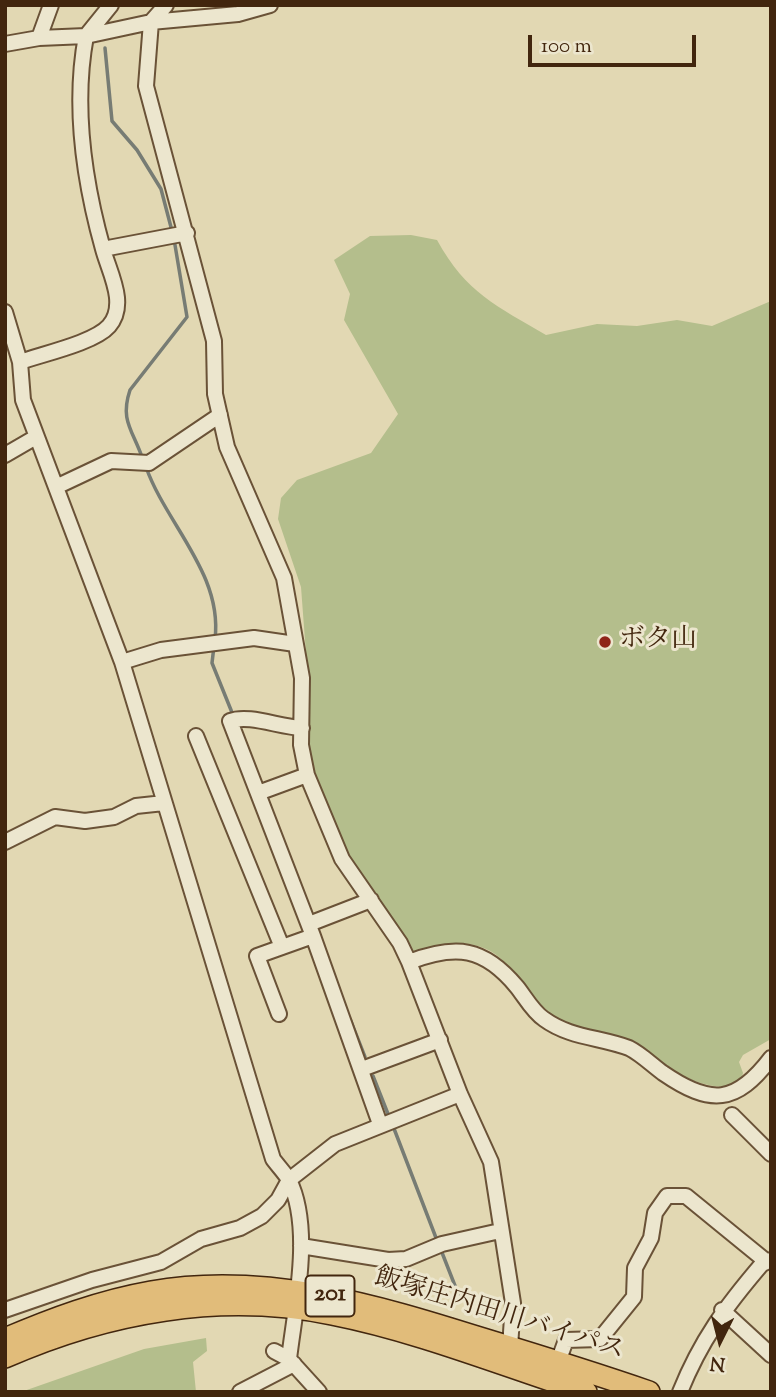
<!DOCTYPE html>
<meta charset="utf-8">
<style>
body{margin:0}
#map{position:relative;width:776px;height:1397px;overflow:hidden;background:#e2d8b3;font-family:"Sorts Mill Goudy",serif}
canvas{display:block}
.frame{position:absolute;inset:0;border:7px solid #42260e;pointer-events:none}
.north{position:absolute;left:685px;top:1306px;width:70px;height:70px;-webkit-text-stroke:5px #ece6ce;paint-order:stroke;rotate:186deg;font-size:19px;font-weight:700;line-height:28px;text-align:center;color:#42260e}
.north::after{content:'';display:block;margin:auto;width:24px;height:32px;background:#42260e;clip-path:polygon(50% 0,100% 100%,50% 72%,0 100%)}
.scale{position:absolute;left:528px;top:35px;width:168px;height:32px;box-sizing:border-box;border:4px solid #42260e;border-top:0;padding-left:9px;font-size:21px;line-height:24px;white-space:nowrap;color:#42260e;-webkit-text-stroke:5px #ece6ce;paint-order:stroke}
</style>
<div id="map">
<canvas width="776" height="1397"></canvas>
<div class="frame"></div>
<div class="north">N</div>
<div class="scale">100 m</div>
</div>
<script>
const g = document.querySelector('canvas').getContext('2d');
g.lineJoin = 'round';
function fill(path, color) {
  g.fillStyle = color;
  g.fill(path, 'evenodd');
}
function trace(path, color, width, dash) {
  g.strokeStyle = color;
  g.lineWidth = width;
  g.lineCap = dash ? 'butt' : 'round';
  g.setLineDash(dash || []);
  g.stroke(path);
}
function label(font, color, halo, rows, align = 'center') {
  g.font = font + ' "Sorts Mill Goudy","Noto Serif JP",serif';
  g.lineWidth = 6;
  g.setLineDash([]);
  g.textBaseline = 'middle';
  g.strokeStyle = halo;
  g.fillStyle = color;
  for (const [text, x, y, turn = 0] of rows) {
    g.save();
    g.translate(x, y);
    g.rotate((+turn || 0) * Math.PI / 180);
    g.textAlign = isNaN(turn) ? turn : align;
    if (halo) g.strokeText(text, 0, 0);
    g.fillText(text, 0, 0);
    g.restore();
  }
}
fill(new Path2D(`
 M411,235L437,240C466,293 497,306 546,335L597,324L637,326L677,320L712,326L771,301V1039L743,1055L739,1062L743,1073L740,1085C713,1092 682,1078 660,1062C651,1055 641,1044 630,1040C601,1030 569,1031 544,1010C530,999 519,979 507,965C481,935 444,941 413,956L369,886L345,856L315,786L306,736L308,680L301,587L278,519L281,498L297,480L371,453L398,414L344,320L350,294L334,260L370,236Z
 M206,1338L207,1351L193,1362L196,1392H21L144,1349Z`), '#b4be8c');
trace(new Path2D(`
 M105,48L112,121L137,150L161,189L172,231
 M142,457C132,429 120,420 130,390L187,317L174,239
 M146,467C166,524 223,574 215,639
 M214,646L212,663L233,715
 M350,1019L365,1057
 M373,1076L390,1119
 M393,1126L438,1243
 M441,1250L459,1296`), '#777c74', 3.5);
const minor = new Path2D(`
 M166,5L151,22L146,86L214,341L215,394L227,447L284,578L302,678L301,745L307,775L342,859L400,943L409,962L460,1094L491,1162L513,1303L510,1347
 M39,38L51,5
 M5,44L39,38L86,36L111,5
 M103,249L187,233
 M5,312L20,362L23,400L122,662L273,1159C278,1166 285,1173 289,1180C313,1228 295,1308 289,1359L319,1392
 M20,362C42,354 94,343 109,326C128,304 109,272 103,249C84,181 73,105 86,36L151,22L238,14L270,5
 M5,455L36,437
 M58,486L111,461L149,463L220,415
 M122,662L161,650L254,638L295,644
 M302,728C279,727 249,714 230,721L313,936L380,1124
 M196,736L282,947
 M258,793L307,775
 M5,842L55,817L85,821L114,817L136,806L164,803
 M309,924L371,900
 M409,962C456,944 484,947 517,987C525,997 533,1012 544,1019C570,1038 600,1037 629,1048C641,1054 652,1065 663,1073C711,1106 736,1104 771,1058
 M279,1014L257,956L313,936
 M362,1069L440,1040
 M732,1115L771,1154
 M301,1246L388,1260L406,1259L442,1244L500,1231
 M5,1310L92,1280L161,1262L201,1239L240,1228L262,1216L278,1200L289,1180L335,1144L460,1094
 M722,1310L771,1355
 M274,1351L289,1359
 M558,1362L566,1340L600,1339L634,1297L635,1268L651,1238L655,1213L667,1196H686L767,1262
 M240,1392L294,1364
 M680,1392C701,1340 726,1306 762,1264L771,1260`);
const highway = new Path2D(`
 M5,1339C52,1319 100,1301 151,1292C265,1272 375,1305 483,1339C539,1356 594,1373 649,1392
 M5,1357C107,1312 221,1291 332,1314C418,1331 502,1365 586,1392`);
trace(minor, '#6a5237', 18);
trace(highway, '#42260e', 24);
trace(minor, '#ece6ce', 14);
trace(highway, '#e1bc7a', 21);
for (const [x, y, r, color] of [
 [605,642,7,"#8f2418"]
]) {
  const dot = new Path2D();
  dot.arc(x, y, r, 0, 2 * Math.PI);
  g.fillStyle = color;
  g.fill(dot);
  trace(dot, '#ece6ce', 2.5);
}
for (const [x, y, w] of [
 [330,1296,49]
]) {
  const box = new Path2D();
  box.roundRect(x - w / 2, y - 20.5, w, 41, 5);
  g.fillStyle = '#ece6ce';
  g.fill(box);
  trace(box, '#42260e', 2);
}
label('bold 24px', '#42260e', null, [
 ["201",330,1296]
]);
label('26px', '#42260e', '#ece6ce', [
 ["ボタ山",619,642]
], 'left');
label('26px', '#42260e', '#ece6ce', [
 ["飯塚庄内田川バイパス",499,1316,17]
]);
</script>
